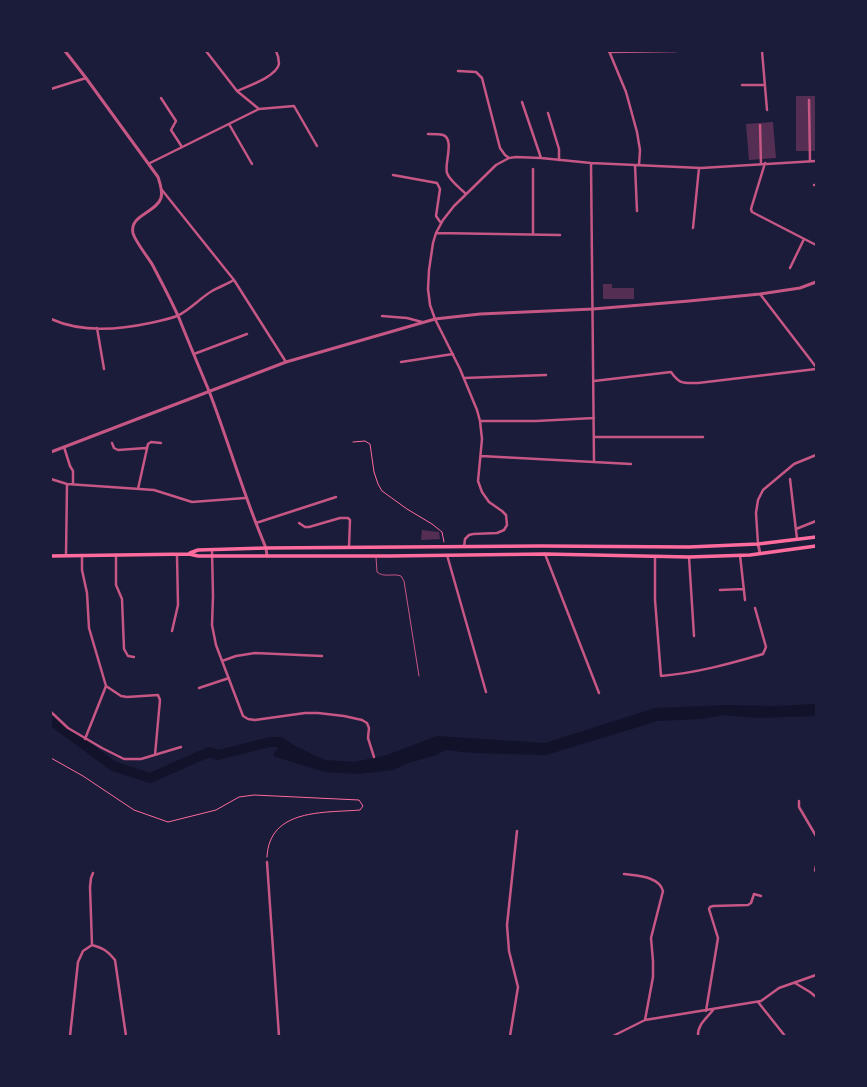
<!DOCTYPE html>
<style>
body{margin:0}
#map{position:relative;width:867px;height:1087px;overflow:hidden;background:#1b1b3a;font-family:"PT Sans",sans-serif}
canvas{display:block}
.frame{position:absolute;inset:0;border:52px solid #1b1b3a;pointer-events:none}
</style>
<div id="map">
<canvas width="867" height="1087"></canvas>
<div class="frame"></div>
</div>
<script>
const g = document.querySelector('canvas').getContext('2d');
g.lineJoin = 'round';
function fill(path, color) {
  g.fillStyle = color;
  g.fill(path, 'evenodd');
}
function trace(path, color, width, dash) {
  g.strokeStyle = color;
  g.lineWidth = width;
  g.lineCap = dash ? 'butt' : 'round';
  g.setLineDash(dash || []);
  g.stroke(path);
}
fill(new Path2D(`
 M816,704V716L756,718L725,715L700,719L658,721L546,755L473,753L445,750L437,755L408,763L393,770L358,774L325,772L273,756L282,740L325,760L355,762L387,755L437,736L545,743L655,708L726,705L775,706Z`), '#12122b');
trace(new Path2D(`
 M51,720L113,766L150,778L209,752L218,755L270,742H280L292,750`), '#12122b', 10);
fill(new Path2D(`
 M796,96H816V151H796Z
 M773,122L776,158L749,160L746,124Z
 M603,284H612V288H634V299H603Z
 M422,530L439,532L440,539L421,540Z`), '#542f53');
trace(new Path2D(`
 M353,442L365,441L370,444L374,472L378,484L382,491L407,509L432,524L442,532L444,542
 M51,758L83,776L134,810L168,822L216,810L239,797L254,795L359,800L363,806L360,810C325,813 269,808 267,857`), '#ff6b9d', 1);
trace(new Path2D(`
 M376,557L377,572C384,578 393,573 401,576L404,581L419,676`), '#c65784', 1);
trace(new Path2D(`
 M206,51L237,91
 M609,51L626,92L637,132L640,150L639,165
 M762,51L767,110
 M609,52L676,51
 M458,71L476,72L482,78L500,148L505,155L509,158
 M742,85H765
 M51,89L86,78
 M161,98L176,121L171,130L182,147
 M809,100L810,161
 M522,102L541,158
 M259,109L237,91C248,86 276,77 279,64C279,59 278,55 276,51
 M548,113L559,149V160
 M229,124L252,164
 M760,125L761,164
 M428,134C432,134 439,134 443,135C455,139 444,164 447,173C450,181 460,188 466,194
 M150,163L259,109L294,106L317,146
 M591,163L594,461
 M765,163L751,209L752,212L816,245
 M635,165L637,211
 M393,175L437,183L440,189L436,216L441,223
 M814,185H816
 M162,190L234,280L286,362
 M693,228L699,168
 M436,233L560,235
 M533,234V169
 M790,268L804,239
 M760,294L816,367
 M382,316L407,318L422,322
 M51,319C82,333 118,330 150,323C159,321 169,319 177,316C190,310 200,298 212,291C219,287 227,284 234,280
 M97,328L104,369
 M194,354L247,334
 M401,362L453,354
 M464,378L546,375
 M594,381L671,372C680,385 684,383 698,383L816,369
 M480,421H536L594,418
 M595,437H703
 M112,443L114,448L118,450L146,448
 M64,447L70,466L73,471V484
 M481,456L631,464
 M51,479L67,484L154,490L192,502L245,498
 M790,479L797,539
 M138,489L148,444L151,442L161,443
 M256,523L336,497
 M299,523L305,527H309L340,518H348L350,520L349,547
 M796,529L816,521
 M758,544L756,513L758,500L763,490L794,464L816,455
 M464,547L465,539L469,535L473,534L497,533L504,530L507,525L506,515L502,511L489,502L482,492L478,481L482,439L480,421L477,410L460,369L435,319L430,305L428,289L429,270L433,243L436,233L443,220L454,206L496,165L509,158L516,157L541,158L591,163L701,168L816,161
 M212,550L213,596L212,625L216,645L243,716L248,719L255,720L305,713H318L344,716L362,720L367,723L369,728L368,738L374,757
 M545,554L599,693
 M82,555V570L87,593L89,628L106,686
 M116,555V585L122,599L124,649L128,656L134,657
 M447,555L486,692
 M740,555L745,600
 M66,556L67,484
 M655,557V600L661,676C696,673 729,664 763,654L766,647L755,608
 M689,557L694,636
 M720,590L744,589
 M172,631L178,605L177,555
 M222,661L236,656L255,653L322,656
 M199,688L229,678
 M51,712L68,728L102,748L124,759H141L181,747
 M85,739L106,686L121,696L127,697L158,695L160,700L155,755
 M799,801V807L816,836
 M267,862L279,1036
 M816,866L815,870L816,872
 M624,874C637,876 659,876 663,891L651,938L653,961V977L645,1020
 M92,945L90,887L91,878L93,873
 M795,983L810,992L816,997
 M758,1002L785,1036
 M706,1011L718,938L709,909L710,907L713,906L748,905L751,903L754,894L761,896
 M70,1036L78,962L83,951L92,945C103,948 108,951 115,960L126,1036
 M510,1036L518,987L509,951L507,925L517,831
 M613,1036L645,1020L761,1001L779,988L816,975
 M698,1036C697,1025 707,1018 713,1010`), '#c65784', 2.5);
trace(new Path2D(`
 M65,51L86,78L158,177C160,183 163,191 161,198C156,213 129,215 133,233C135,241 147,256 152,264C161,281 171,300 179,318C189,343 199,367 209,391C229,443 244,497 266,548L267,556
 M51,452L286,362L435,319L480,314L593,309L689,301L760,294L800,288L816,282
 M758,544L760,553`), '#c65784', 3);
trace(new Path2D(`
 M190,553L198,550L266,548L542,546L689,547L758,544L816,537
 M51,556L189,554L198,556H390L545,554L689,557L750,555L816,546`), '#ff6b9d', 3.5);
</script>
